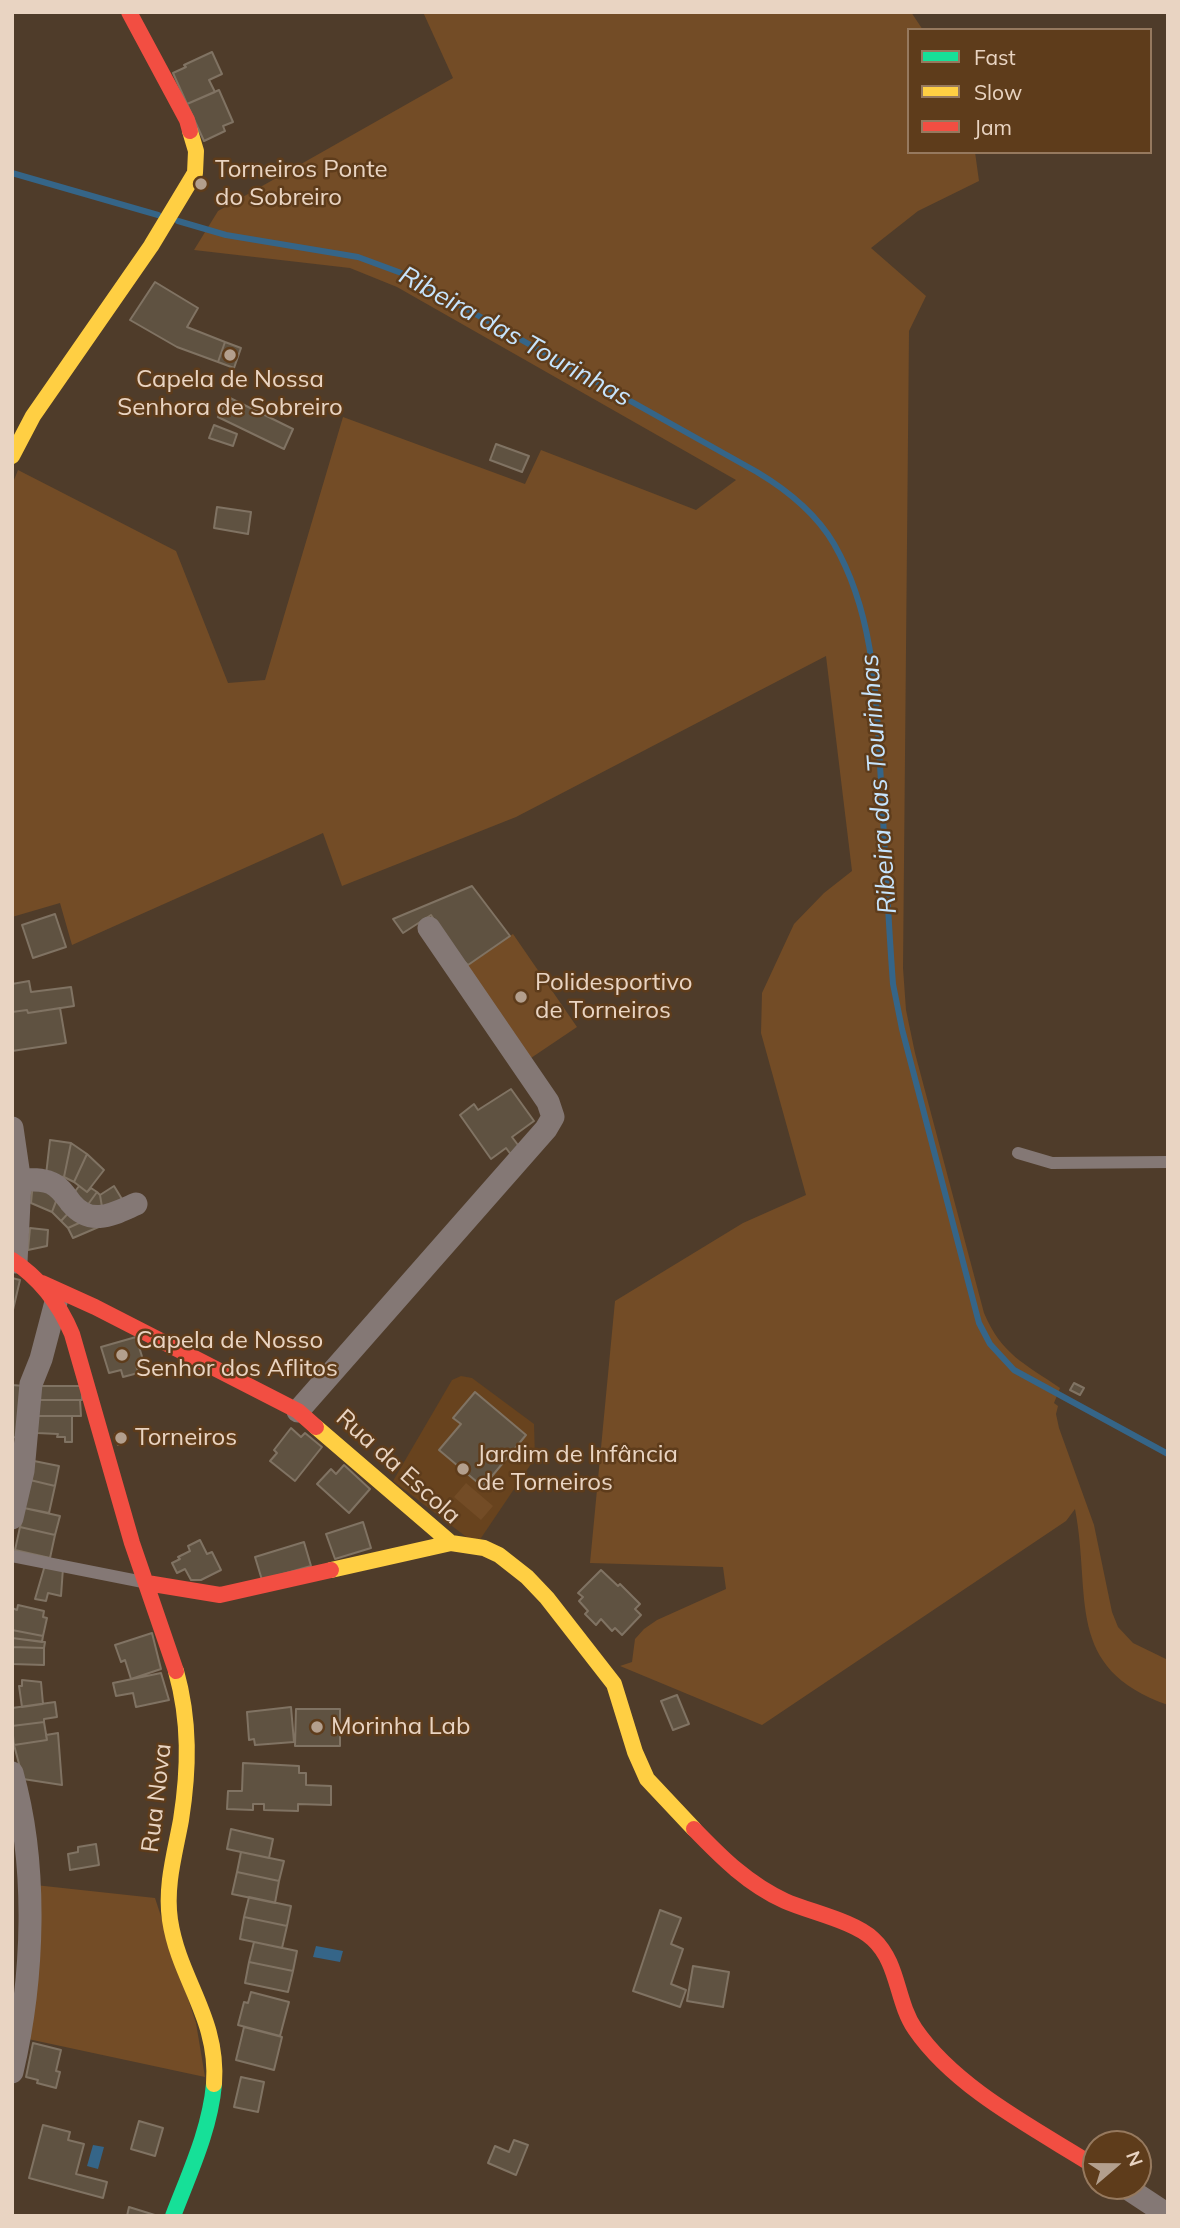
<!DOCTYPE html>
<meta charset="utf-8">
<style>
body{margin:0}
#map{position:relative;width:1180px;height:2228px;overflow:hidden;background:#4f3c2a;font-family:Mulish,sans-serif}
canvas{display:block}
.frame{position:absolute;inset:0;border:14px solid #e9d4c2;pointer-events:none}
.legend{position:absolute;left:907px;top:28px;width:245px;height:126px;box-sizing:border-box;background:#5e3c1b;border:2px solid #96795e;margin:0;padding:9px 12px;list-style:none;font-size:21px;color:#e9d4c2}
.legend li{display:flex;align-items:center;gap:14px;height:35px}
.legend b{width:35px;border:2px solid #96795e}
.north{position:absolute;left:1082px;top:2130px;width:70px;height:70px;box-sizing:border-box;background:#5e3c1b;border:2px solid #96795e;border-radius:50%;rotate:70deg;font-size:19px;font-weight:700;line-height:28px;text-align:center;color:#e9d4c2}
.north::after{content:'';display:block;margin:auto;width:24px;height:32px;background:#b39f8d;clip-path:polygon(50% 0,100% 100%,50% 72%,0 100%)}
</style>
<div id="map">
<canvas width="1180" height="2228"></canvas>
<div class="frame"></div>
<ul class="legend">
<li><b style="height:9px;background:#16e098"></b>Fast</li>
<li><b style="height:9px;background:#ffcf43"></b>Slow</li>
<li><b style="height:9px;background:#f24e42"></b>Jam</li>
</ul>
<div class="north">N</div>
</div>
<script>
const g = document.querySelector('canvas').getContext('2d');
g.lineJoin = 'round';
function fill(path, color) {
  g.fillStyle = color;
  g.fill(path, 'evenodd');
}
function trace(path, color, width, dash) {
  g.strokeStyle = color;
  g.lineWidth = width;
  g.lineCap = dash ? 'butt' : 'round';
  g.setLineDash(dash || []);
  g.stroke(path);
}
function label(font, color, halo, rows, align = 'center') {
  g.font = font + ' Mulish,sans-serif';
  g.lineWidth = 5;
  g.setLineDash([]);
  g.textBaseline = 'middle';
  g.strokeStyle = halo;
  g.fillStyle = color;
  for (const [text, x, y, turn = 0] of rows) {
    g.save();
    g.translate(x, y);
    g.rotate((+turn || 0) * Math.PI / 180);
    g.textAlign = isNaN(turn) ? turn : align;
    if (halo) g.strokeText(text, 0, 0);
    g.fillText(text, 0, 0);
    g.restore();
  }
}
fill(new Path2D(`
 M461,1376L472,1378L534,1424L535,1458L479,1541L469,1539L393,1481L452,1380Z`), '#68431e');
fill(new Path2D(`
 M423,12H911L923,30H909V152H975L979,181L918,211L871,248L926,296L909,331L903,968L906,1010L915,1053L984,1313C1002,1355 1024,1363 1060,1388L1054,1403L1058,1406L1056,1414L1059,1428L1094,1525L1112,1612L1118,1627L1133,1643L1168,1660V1705C1063,1668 1092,1597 1075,1509L1066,1521L762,1725L620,1666L632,1662L635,1639L644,1629L657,1620L726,1589L723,1567L590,1563L615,1301L743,1223L806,1195L761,1033L762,993L794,924L824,893L852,871L826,656L516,817L342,886L323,833L72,945L60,903L12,917V485L18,470L176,551L228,683L265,680L343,417L525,484L541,450L696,510L736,480L397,287L350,268L194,250L218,211L453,78Z
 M513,934L577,1027L528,1060L464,967Z
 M466,1483L493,1506L481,1520L454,1497Z
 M35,1885L155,1898L196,2023L205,2077L28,2039Z`), '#734c26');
fill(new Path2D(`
 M316,1946L343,1951L340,1962L313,1957Z
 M93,2145L104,2147L98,2169L87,2166Z`), '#356588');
trace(new Path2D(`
 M12,173L158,215
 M178,221L226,235L358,257L404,274L757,472C787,490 816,513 834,544C876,617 876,701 881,782C885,850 888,917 893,984L902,1029L979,1323L990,1344L1014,1370L1168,1454`), '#356588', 6);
const building = new Path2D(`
 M212,52L222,74L209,80L215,92L187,104L173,73L186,67L184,65Z
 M219,90L233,122L223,126L225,131L204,141L187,104Z
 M155,282L198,308L187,327L225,342L218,362L177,347L130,320Z
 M225,342L241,348L234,368L218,362Z
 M228,397L293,429L284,449L218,417Z
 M214,425L237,434L233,446L209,438Z
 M496,444L529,456L522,472L490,460Z
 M217,507L251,512L248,534L214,528Z
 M472,886L510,936L468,965L457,955L431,915L403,933L393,919Z
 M55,914L66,947L33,958L22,925Z
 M29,981L31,992L71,987L74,1006L28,1013L27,1010L12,1012V984Z
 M60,1008L66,1043L12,1051V1012L27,1010L28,1013Z
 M511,1089L534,1121L512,1137L521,1149L512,1156L506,1148L491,1159L460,1115L474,1104L478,1110Z
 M50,1140L71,1143L64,1177L46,1175Z
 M71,1143L87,1154L74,1182L64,1177Z
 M87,1154L104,1170L87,1192L74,1182Z
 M33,1182L60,1190L52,1212L31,1203Z
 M79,1186L87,1192L91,1188L97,1192L84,1210L71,1197Z
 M114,1186L125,1204L103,1213L100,1195Z
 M97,1192L100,1195L103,1213L84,1210Z
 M59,1194L73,1208L61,1221L52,1212Z
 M73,1208L88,1219L68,1228L61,1221Z
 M88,1219L101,1226L73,1238L68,1228Z
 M30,1228L48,1230L47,1246L28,1250Z
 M12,1278L20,1280L12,1314Z
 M136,1337L144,1363L136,1365L138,1373L123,1377L121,1370L109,1373L101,1347Z
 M1074,1383L1084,1388L1080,1395L1070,1390Z
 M12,1385L24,1386L20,1438L12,1437Z
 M39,1386H82V1400H38Z
 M475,1392L526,1435L483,1487L439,1450L461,1424L453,1418Z
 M38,1400H80L81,1416H37Z
 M37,1416H72V1442H65V1437H57L58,1434L37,1433Z
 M291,1428L301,1437L305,1433L322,1447L295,1481L270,1461L277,1453L274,1450Z
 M123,1431L126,1442L118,1445L115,1434Z
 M34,1461L59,1466L55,1486L30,1480Z
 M344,1465L370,1489L349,1513L317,1484L331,1469L336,1474Z
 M30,1480L55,1486L49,1513L24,1508Z
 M24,1508L60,1516L55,1535L20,1527Z
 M363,1522L371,1548L335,1559L326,1534Z
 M20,1527L55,1535L50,1558L15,1550Z
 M200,1540L207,1554L212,1552L221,1570L201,1580H191L185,1569L177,1573L172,1563L180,1559L178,1557L190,1551L188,1546Z
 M304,1542L311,1566L262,1580L255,1557Z
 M45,1565L63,1568L61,1596L48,1593L46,1601L35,1599Z
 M601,1570L618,1586L620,1584L640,1604L635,1609L641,1615L622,1635L615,1628L612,1631L601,1619L596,1625L585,1614L588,1611L579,1601L583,1597L578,1593Z
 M18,1605L44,1611L43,1617L47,1618L43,1636L12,1630V1608L17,1610Z
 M12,1630L43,1636L42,1642L12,1638Z
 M152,1633L161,1669L131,1679L125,1660L121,1662L115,1645Z
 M12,1638L45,1642L44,1648L12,1647Z
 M12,1647L44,1648V1665L12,1664Z
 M161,1673L169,1700L136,1707L133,1693L116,1696L113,1683Z
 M22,1680L41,1682L43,1704L22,1707L19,1686H22Z
 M677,1695L689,1724L673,1730L661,1701Z
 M55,1702L57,1717L44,1719V1722L12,1726V1708Z
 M291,1707L294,1742L255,1745L254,1739L249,1740L247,1712Z
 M296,1709H340V1746H295Z
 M44,1722L47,1740L14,1745L12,1726Z
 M58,1733L62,1785L23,1779L14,1745L47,1740L46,1735Z
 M243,1763L299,1766V1773H306V1785L331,1786V1805L298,1804V1811L264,1810V1804H253V1810L227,1809L228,1791H242Z
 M231,1829L273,1839L269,1858L227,1849Z
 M96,1844L99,1865L70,1870L68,1854L78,1852V1847Z
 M241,1852L284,1861L279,1881L237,1872Z
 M237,1872L279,1881L275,1903L232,1894Z
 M249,1897L291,1906L287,1926L244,1917Z
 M660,1910L681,1918L671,1944L683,1949L671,1984L686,1990L680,2007L633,1991Z
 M244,1917L287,1926L282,1948L240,1939Z
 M254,1942L297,1951L293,1971L249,1962Z
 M249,1962L293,1971L288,1992L245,1983Z
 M693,1966L729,1972L723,2007L687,2001Z
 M251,1992L289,2002L280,2036L238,2025L244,2002L248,2003Z
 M244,2027L282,2037L274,2070L236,2060Z
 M33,2043L61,2050L56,2071L60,2072L56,2088L37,2083L38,2080L26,2077Z
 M241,2077L264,2082L258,2112L234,2107Z
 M139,2121L163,2128L155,2156L131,2149Z
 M43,2125L70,2132L68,2140L84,2144L76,2174L107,2182L103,2198L29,2178Z
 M514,2140L528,2145L516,2175L488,2163L495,2146L509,2152Z
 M129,2207L158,2216H127Z`);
fill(building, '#5f5241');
trace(building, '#807363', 2);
trace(new Path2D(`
 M1018,1153L1052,1163L1168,1162
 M12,1556L143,1582`), '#847875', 12);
trace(new Path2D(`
 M12,1128L20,1183L16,1262
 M12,1180C25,1180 39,1178 51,1183C60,1187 65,1195 71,1203C91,1227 113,1214 136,1204
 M298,1411L546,1129L553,1117L548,1102L429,928
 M12,1518L23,1471L31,1384L41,1359L56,1302
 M12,1773C38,1865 34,1978 12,2072
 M1124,2186L1168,2215`), '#847875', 23);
trace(new Path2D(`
 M173,2216C189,2174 210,2130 214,2084`), '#16e098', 16);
trace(new Path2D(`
 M12,456L33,416L151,246L195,173L196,151L190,131
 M316,1427L451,1543L331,1570
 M451,1543L484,1548L499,1555L527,1577L547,1598L614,1684L635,1752L647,1779L694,1829
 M176,1671C190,1721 189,1769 181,1820C175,1853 165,1886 170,1920C179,1980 219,2018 214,2084`), '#ffcf43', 16);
trace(new Path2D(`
 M129,12L187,120L190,131
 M12,1260C41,1279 59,1303 72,1334L132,1543L176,1671
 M42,1283L95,1307L298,1411L316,1427
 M147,1583L220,1595L331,1570
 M694,1829C722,1858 748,1884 785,1901C810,1912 854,1921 873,1939C899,1963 896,2001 915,2029C956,2089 1036,2129 1096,2167`), '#f24e42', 16);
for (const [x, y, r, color] of [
 [201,184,7,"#b39f8d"],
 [230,355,7,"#b39f8d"],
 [521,997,7,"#b39f8d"],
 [122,1355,7,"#b39f8d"],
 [121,1438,7,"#b39f8d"],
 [463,1469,7,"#b39f8d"],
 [317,1727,7,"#b39f8d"]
]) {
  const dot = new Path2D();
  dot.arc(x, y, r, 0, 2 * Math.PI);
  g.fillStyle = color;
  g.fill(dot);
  trace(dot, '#5e3c1b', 2.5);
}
label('24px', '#e9d4c2', '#5e3c1b', [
 ["Torneiros Ponte",215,170],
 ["do Sobreiro",215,198],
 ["Capela de Nossa",230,380,"center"],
 ["Senhora de Sobreiro",230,408,"center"],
 ["Polidesportivo",535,983],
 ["de Torneiros",535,1011],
 ["Capela de Nosso",136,1341],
 ["Senhor dos Aflitos",136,1369],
 ["Torneiros",135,1438],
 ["Jardim de Infância",477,1455],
 ["de Torneiros",477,1483],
 ["Morinha Lab",331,1727]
], 'left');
label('24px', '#e9d4c2', '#5e3c1b', [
 ["Rua da Escola",398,1467,42],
 ["Rua Nova",157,1798,-83]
]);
label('italic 26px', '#c6e4fd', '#5e3c1b', [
 ["Ribeira das Tourinhas",515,337,29],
 ["Ribeira das Tourinhas",879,784,-94]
]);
</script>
